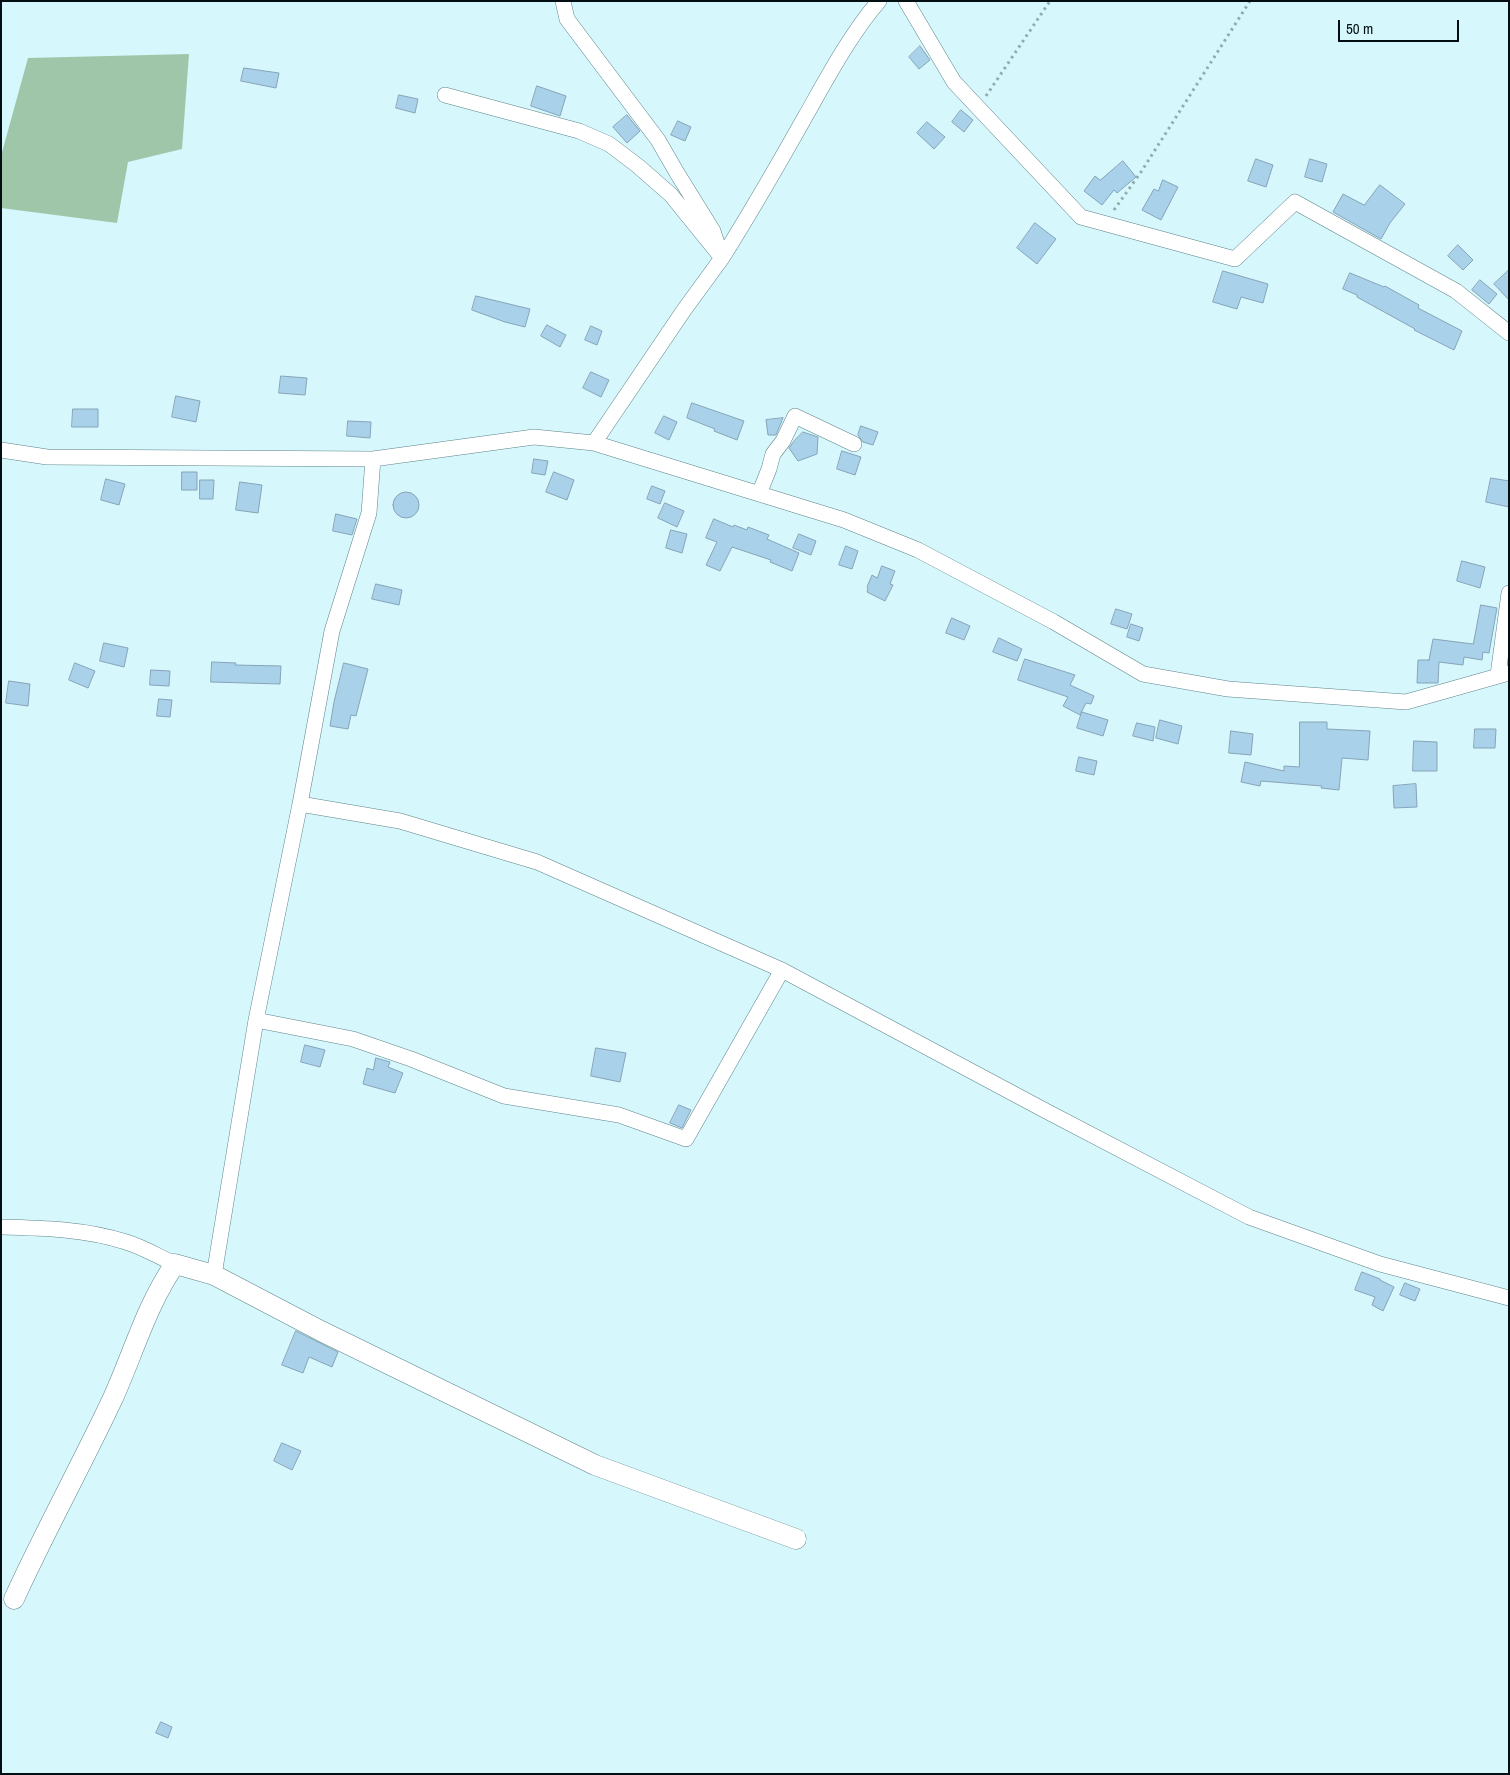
<!DOCTYPE html>
<style>
body{margin:0}
#map{position:relative;width:1510px;height:1775px;overflow:hidden;background:#d6f7fc;font-family:"Archivo Narrow",sans-serif}
canvas{display:block}
.frame{position:absolute;inset:0;border:2px solid #020e11;pointer-events:none}
.scale{position:absolute;left:1338px;top:20px;width:121px;height:22px;box-sizing:border-box;border:2px solid #020e11;border-top:0;padding-left:6px;font-size:15px;line-height:18px;white-space:nowrap;color:#020e11;-webkit-text-stroke:4px #d6f7fc;paint-order:stroke}
</style>
<div id="map">
<canvas width="1510" height="1775"></canvas>
<div class="frame"></div>
<div class="scale">50 m</div>
</div>
<script>
const g = document.querySelector('canvas').getContext('2d');
g.lineJoin = 'round';
function fill(path, color) {
  g.fillStyle = color;
  g.fill(path, 'evenodd');
}
function trace(path, color, width, dash) {
  g.strokeStyle = color;
  g.lineWidth = width;
  g.lineCap = dash ? 'butt' : 'round';
  g.setLineDash(dash || []);
  g.stroke(path);
}
fill(new Path2D(`
 M189,54L182,149L128,162L117,223L1,208V156L28,58Z`), '#a0c6aa');
const building = new Path2D(`
 M920,46L930,60L919,69L909,57Z
 M244,68L279,73L276,88L241,81Z
 M537,86L566,96L560,116L531,106Z
 M399,95L418,99L415,113L396,108Z
 M961,110L973,120L964,132L952,122Z
 M627,115L640,131L627,143L613,127Z
 M678,121L691,127L685,141L671,135Z
 M927,122L945,137L934,149L917,133Z
 M1256,159L1273,165L1266,187L1248,181Z
 M1310,159L1327,164L1322,182L1305,177Z
 M1123,161L1136,177L1117,193L1114,190L1102,205L1084,191L1095,176L1100,180Z
 M1163,180L1178,187L1161,220L1142,210L1154,189L1158,191Z
 M1380,185L1405,204L1390,223L1381,239L1333,212L1343,194L1364,205Z
 M1035,223L1056,239L1037,264L1017,248Z
 M1458,245L1473,260L1463,270L1448,256Z
 M1509,270V300L1494,284Z
 M1223,271L1268,284L1263,303L1241,297L1237,309L1213,302Z
 M1350,273L1384,287L1385,286L1419,305L1418,308L1462,331L1454,350L1414,330L1415,329L1357,297V295L1343,289Z
 M1480,280L1497,294L1489,304L1472,290Z
 M476,296L530,309L525,327L505,322L472,310Z
 M547,325L566,335L560,347L541,336Z
 M591,326L602,331L597,345L585,340Z
 M591,372L609,380L601,397L583,388Z
 M281,376L307,378L305,395L279,393Z
 M176,396L200,401L196,422L172,417Z
 M692,403L744,421L737,440L714,431L715,429L687,418Z
 M73,409H98V427H72Z
 M664,416L677,422L669,440L655,433Z
 M783,418L776,435H768L766,420Z
 M348,421L371,422L370,438L347,436Z
 M861,426L878,432L873,445L863,442L858,435Z
 M803,432L818,437L817,454L798,461L789,448L794,441Z
 M842,451L861,457L855,475L837,469Z
 M534,459L548,461L545,475L532,473Z
 M182,472H197V490H182Z
 M554,472L574,480L567,500L546,492Z
 M1491,478L1509,481V507L1486,502Z
 M106,479L125,484L119,505L101,500Z
 M200,480H214L213,499H200Z
 M240,482L262,485L258,513L236,510Z
 M652,486L665,491L660,504L647,499Z
 M393 505a13 13 0 1 1 26 0a13 13 0 1 1-26 0Z
 M665,503L684,511L677,527L658,518Z
 M336,514L357,519L352,535L333,531Z
 M714,519L733,527L734,525L747,530L748,527L769,535L767,539L799,553L792,571L770,562L771,560L732,547L720,571L706,565L717,542L706,538Z
 M671,530L687,534L682,553L666,548Z
 M799,534L816,541L811,555L793,548Z
 M846,546L858,551L852,569L839,565Z
 M1462,561L1485,567L1480,588L1457,581Z
 M882,566L895,571L890,584L893,585L885,601L867,592L868,588L867,587L872,575L877,578Z
 M376,584L402,590L399,605L372,599Z
 M1481,605L1497,608L1489,653L1483,652L1482,660L1464,657L1463,665L1439,662L1438,683H1417L1418,660H1430H1429L1433,639L1473,644Z
 M1116,609L1132,614L1127,629L1111,624Z
 M952,618L970,626L964,640L946,633Z
 M1131,624L1143,628L1139,641L1127,637Z
 M999,638L1022,649L1017,661L993,652Z
 M104,643L128,648L124,667L100,661Z
 M1025,659L1075,675L1070,685L1094,696L1091,704L1086,703L1080,715L1063,706L1068,697L1018,680Z
 M212,662L236,663L235,665L281,666L280,684L211,682Z
 M75,663L95,671L88,688L69,680Z
 M344,663L368,669L356,716L351,715L348,729L330,726L334,702Z
 M151,670L170,671L169,686L150,685Z
 M9,681L30,684L28,706L6,703Z
 M159,699L172,700L170,717L157,716Z
 M1082,712L1108,720L1103,736L1077,728Z
 M1160,720L1182,726L1178,744L1156,738Z
 M1300,722H1327V729L1370,731L1368,760L1342,758L1339,790L1321,788L1322,786L1261,781L1260,786L1241,782L1245,762L1284,771V766L1299,767Z
 M1137,723L1155,727L1153,741L1133,736Z
 M1475,729H1496L1495,748H1474Z
 M1231,731L1253,734L1251,755L1229,753Z
 M1414,741L1437,742V771H1413Z
 M1079,757L1097,761L1094,775L1076,771Z
 M1416,784L1417,807L1394,808L1393,786Z
 M305,1045L325,1050L320,1067L301,1062Z
 M596,1048L626,1053L620,1082L591,1076Z
 M376,1058L390,1062L388,1067L403,1073L395,1093L363,1084L367,1068L373,1070Z
 M679,1105L691,1110L682,1128L670,1123Z
 M1362,1272L1380,1279V1280L1394,1287L1383,1311L1372,1305L1375,1297L1355,1290Z
 M1405,1283L1420,1289L1415,1301L1400,1295Z
 M296,1331L338,1352L332,1367L309,1357L303,1373L282,1365Z
 M282,1443L301,1451L292,1470L274,1461Z
 M161,1722L172,1727L168,1738L156,1733Z`);
fill(building, '#a9d1ea');
trace(building, '#86a4b8', 1);
const street = new Path2D(`
 M563,1L567,19L658,140L677,173L713,231L722,258C751,212 778,165 805,117C826,80 851,33 879,1
 M906,1L954,82L1081,217L1235,259L1295,202L1456,291L1509,333
 M445,95L579,131L609,144L638,166L671,195L722,258L684,310L594,443
 M1,450L47,457L373,459L534,437L594,443L844,520L918,550L1054,622L1143,674L1228,689L1406,702L1509,673
 M373,459L369,513L332,631L300,804L400,821L537,862L782,970L1046,1111L1249,1217L1380,1264L1509,1298
 M759,494L769,469L773,454L783,441L795,416L854,444
 M1498,675L1509,593
 M256,1020L353,1039L411,1059L504,1096L619,1115L686,1139L782,970
 M1,1227C44,1228 85,1229 126,1242C143,1247 159,1257 175,1264
 M214,1275L256,1020L300,804`);
const secondary = new Path2D(`
 M14,1599C45,1531 81,1466 113,1398C133,1354 147,1304 175,1264L214,1275L321,1331L595,1465L796,1539`);
trace(street, '#5d848a', 16);
trace(secondary, '#5d848a', 21);
trace(new Path2D(`
 M986,96L1050,1
 M1114,210L1141,172L1250,1`), '#91abb0', 3, [2.5, 4]);
trace(street, '#fff', 15);
trace(secondary, '#fff', 20);
</script>
